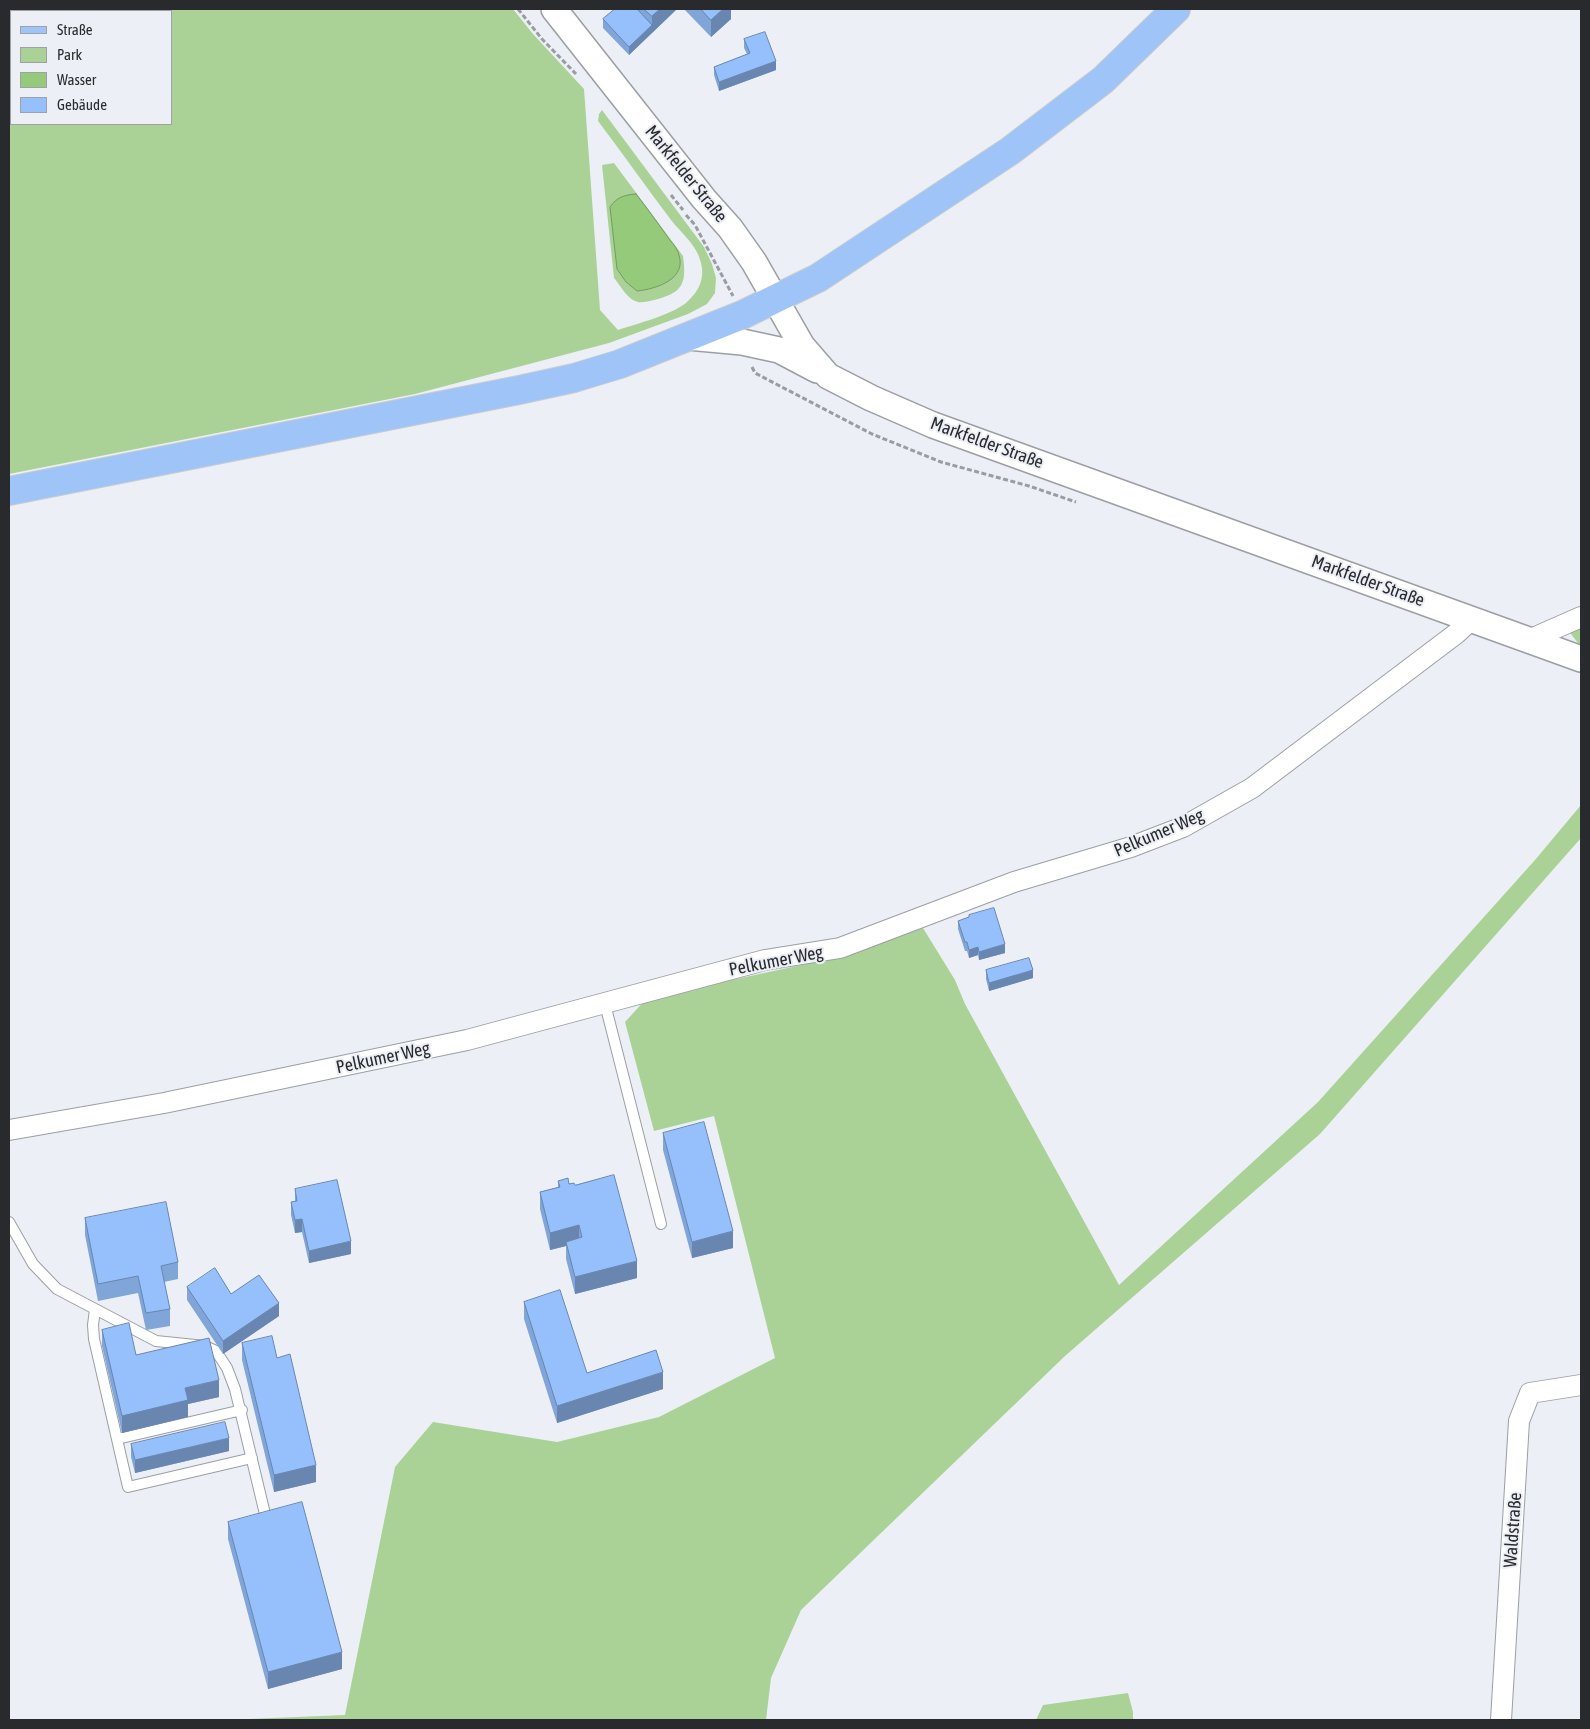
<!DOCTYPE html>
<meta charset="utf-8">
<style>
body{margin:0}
#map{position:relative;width:1590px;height:1729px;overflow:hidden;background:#ecf0f6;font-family:"Asap Condensed",sans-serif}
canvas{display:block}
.frame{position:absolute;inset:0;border:10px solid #292a2d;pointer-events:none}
.legend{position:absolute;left:10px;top:10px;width:162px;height:115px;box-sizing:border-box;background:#ecf0f6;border:1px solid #9ea1a6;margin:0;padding:6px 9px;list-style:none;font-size:15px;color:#292a2d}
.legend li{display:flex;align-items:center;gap:10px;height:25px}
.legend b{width:25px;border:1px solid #9ea1a6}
</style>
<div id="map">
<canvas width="1590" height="1729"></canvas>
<div class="frame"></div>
<ul class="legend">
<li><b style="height:6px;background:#9fc4f8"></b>Straße</li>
<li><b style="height:14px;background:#aad296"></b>Park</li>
<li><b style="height:14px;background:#95ca7a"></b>Wasser</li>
<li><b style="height:14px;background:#95c0fc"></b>Gebäude</li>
</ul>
</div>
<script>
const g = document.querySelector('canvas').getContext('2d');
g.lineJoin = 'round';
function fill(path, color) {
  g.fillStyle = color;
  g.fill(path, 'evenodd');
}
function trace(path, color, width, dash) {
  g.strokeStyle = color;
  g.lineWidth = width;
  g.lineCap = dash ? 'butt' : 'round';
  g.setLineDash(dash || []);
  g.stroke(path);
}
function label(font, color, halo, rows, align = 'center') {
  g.font = font + ' "Asap Condensed",sans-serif';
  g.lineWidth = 4;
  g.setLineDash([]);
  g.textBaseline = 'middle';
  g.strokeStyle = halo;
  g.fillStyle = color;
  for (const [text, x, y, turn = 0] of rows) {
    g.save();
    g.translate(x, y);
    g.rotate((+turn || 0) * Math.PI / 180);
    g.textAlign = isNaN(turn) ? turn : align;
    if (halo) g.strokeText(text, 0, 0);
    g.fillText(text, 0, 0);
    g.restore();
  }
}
fill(new Path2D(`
 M9,9H513L533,34L584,89L600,310L618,330C636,324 675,314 688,301C699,291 705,278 701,263C697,245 682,234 671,220C646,187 623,154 598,121L599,114L602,110L704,247L712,264L716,278L715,293L707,304L688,314L609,343L415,394L9,474ZM11,11H171V124H11Z
 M614,163L683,256C687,285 682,293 654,300C648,301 641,304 635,301C626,297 620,285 614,278L602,165ZM678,252L680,265L676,274L637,291L626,282L617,269Z
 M1581,624V647L1568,630Z
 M1581,805V838L1320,1134L1065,1356L801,1610L771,1678L766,1720H224L345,1715L395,1467L433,1422L557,1442L659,1417L775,1358L714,1116L654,1131L625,1022L647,998L797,966L841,955L923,928L955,980L965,1004L1119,1285L1318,1102L1535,860Z
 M1128,1693L1133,1712V1720H1036L1043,1705Z`), '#aad296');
const water = new Path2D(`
 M636,194C647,208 657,222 667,236C670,241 676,246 678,252C689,279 656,289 637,291L626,282L617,269L610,207C617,197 624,195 636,194Z`);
fill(water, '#95ca7a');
trace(water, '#759a63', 1);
const service = new Path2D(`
 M605,1004L661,1224
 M9,1222L33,1264L57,1289L156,1341L205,1346L216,1351L227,1368L235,1389L265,1514
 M95,1309L93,1325L94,1339L128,1487L252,1458
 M117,1439L242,1410`);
const minor = new Path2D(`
 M1531,639L1581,617
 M9,1130L164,1103L467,1040L765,960L840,948L1014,882L1131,847L1183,827L1252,788L1457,633L1472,619
 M1501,1720L1519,1421L1530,1393L1581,1385`);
const tertiary = new Path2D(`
 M554,9L704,199L730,228L754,262L802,346L828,376L871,398L933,425L1581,659
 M688,337L742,342L779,350L817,370`);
const primary = new Path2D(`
 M9,491L519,390L574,378L620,364L742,315L818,278L1010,151L1103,80L1176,9`);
trace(service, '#9b9fa4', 12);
trace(minor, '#9b9fa4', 22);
trace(tertiary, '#9b9fa4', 28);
trace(primary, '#cccccd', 30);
trace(new Path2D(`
 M518,9L542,39L576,74
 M671,195L683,210
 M686,215L695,225L733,296
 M752,367L755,373L872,434L941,462L1029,486L1076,502`), '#999ca1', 3, [5, 2.5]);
trace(service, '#fff', 10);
trace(minor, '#fff', 20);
trace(tertiary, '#fff', 25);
trace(primary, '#9fc4f8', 28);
fill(new Path2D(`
 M615,9H677L629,55L603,28V19Z
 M684,9H731V19L711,37Z
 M744,39L776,70L719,91L714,75V67L747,54L744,48Z
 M969,915L1005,953L979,960L978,955L969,958L967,951H965L958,929V921L969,918Z
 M986,970L1033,978L989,991L986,979Z
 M663,1133L733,1248L692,1258L663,1150Z
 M558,1181L575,1185L637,1278L575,1294L566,1259V1246L550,1250L540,1209V1192L558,1187Z
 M295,1189L351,1254L309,1263L302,1232L295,1233L291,1215V1202L295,1201Z
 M85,1218L178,1262V1279L164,1282L170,1309V1326L146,1330L138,1293L98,1301L85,1235Z
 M187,1287L279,1316L223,1354L187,1300Z
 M524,1302L587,1373L663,1389L557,1423L524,1319Z
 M102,1330L136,1355L219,1397L188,1404V1417L122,1433L102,1346Z
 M242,1343L277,1358L316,1482L274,1492L242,1360Z
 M131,1444L229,1451L135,1473L131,1457Z
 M228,1522L342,1669L268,1689L228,1539Z`), '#80a5d9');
fill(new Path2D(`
 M660,9H677L629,55V47L652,25V16Z
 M723,9H731V19L711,37V20Z
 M776,61V70L719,91V82Z
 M1005,944V953L979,960V952Z
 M978,947V955L969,958V950Z
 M1033,970V978L989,991V983Z
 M302,1219V1232L295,1233V1220Z
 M579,1225V1242H566V1246L550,1250V1233Z
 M733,1231V1248L692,1258V1242Z
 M351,1241V1254L309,1263V1251Z
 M637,1261V1278L575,1294V1277Z
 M279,1303V1316L223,1354V1341Z
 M663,1372V1389L557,1423V1406Z
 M219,1380V1397L188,1404V1417L122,1433V1416L185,1388Z
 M229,1438V1451L135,1473V1460Z
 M316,1465V1482L274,1492V1475Z
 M342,1652V1669L268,1689V1672Z`), '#6886b0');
const building = new Path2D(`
 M615,9H637L652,25L629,47L603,19Z
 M644,9H660L652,16Z
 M701,9H723L711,20Z
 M765,32L776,61L719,82L714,67L750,53L744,39Z
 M994,908L1005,944L979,952L978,947L969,950L967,942H965L958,921L969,917V915Z
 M1029,958L1033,970L989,983L986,970Z
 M704,1122L733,1231L692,1242L663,1133Z
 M614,1175L637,1261L575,1277L566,1242L582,1237L579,1225L550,1233L540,1192L560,1187L558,1181L568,1178L569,1184L574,1183L575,1185Z
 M337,1180L351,1241L309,1251L302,1219L295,1220L291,1202L297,1201L295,1189Z
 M166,1202L178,1262L161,1266L170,1309L146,1313L138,1276L98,1284L85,1218Z
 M215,1268L231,1294L259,1275L279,1303L223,1341L187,1287Z
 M560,1290L587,1373L656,1350L663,1372L557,1406L524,1302Z
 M129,1323L136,1355L209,1338L219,1380L185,1388L188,1400L122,1416L102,1330Z
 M272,1336L277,1358L290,1354L316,1465L274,1475L242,1343Z
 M225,1422L229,1438L135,1460L131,1444Z
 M302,1502L342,1652L268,1672L228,1522Z`);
fill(building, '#95c0fc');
trace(building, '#6886b0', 1);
label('18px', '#292a2d', '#ecf0f6', [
 ["Markfelder Straße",686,174,51],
 ["Markfelder Straße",987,443,20],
 ["Markfelder Straße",1368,581,20],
 ["Pelkumer Weg",1159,833,-23],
 ["Pelkumer Weg",776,961,-11],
 ["Pelkumer Weg",383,1058,-12],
 ["Waldstraße",1513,1530,-86]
]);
</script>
